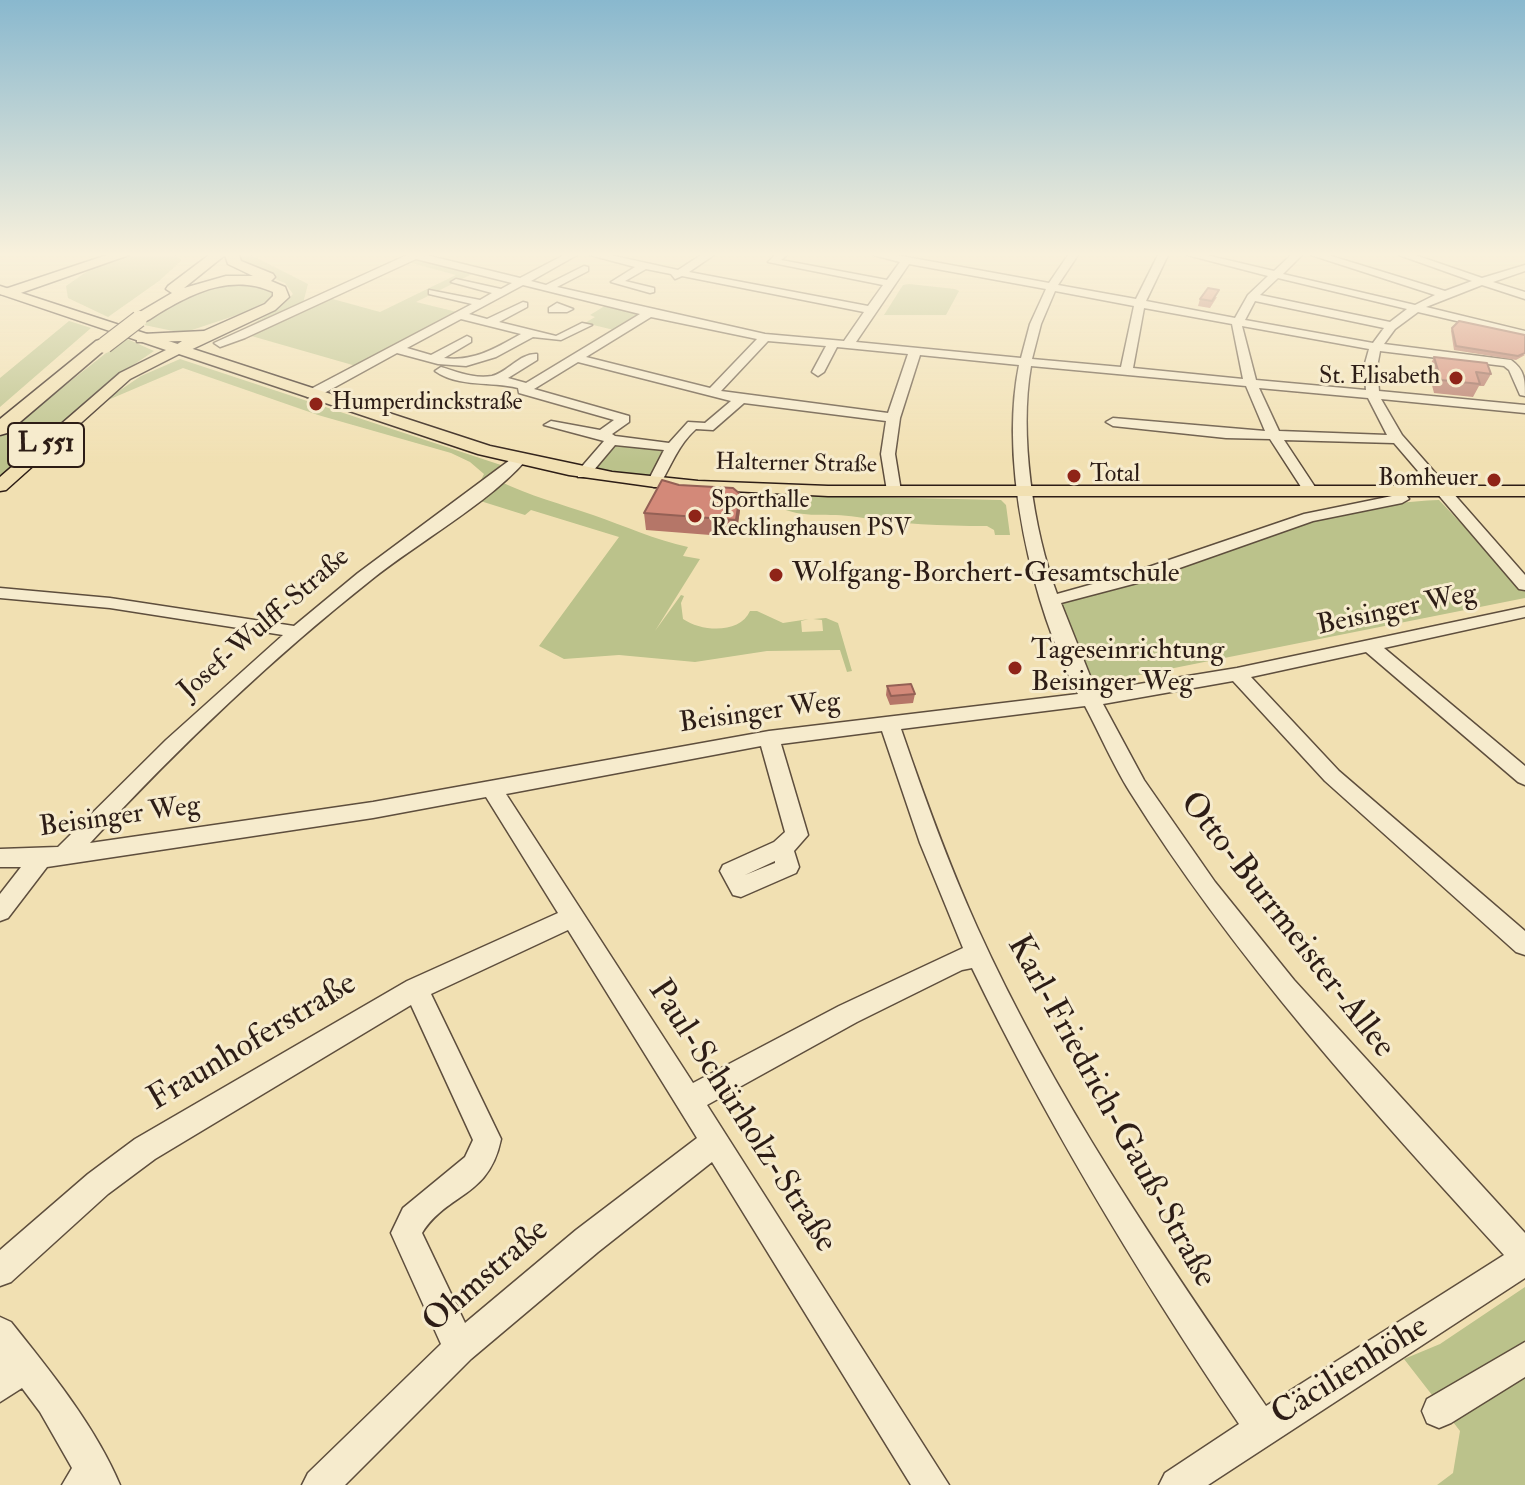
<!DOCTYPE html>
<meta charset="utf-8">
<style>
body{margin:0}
canvas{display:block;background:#f1e0b2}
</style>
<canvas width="1525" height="1485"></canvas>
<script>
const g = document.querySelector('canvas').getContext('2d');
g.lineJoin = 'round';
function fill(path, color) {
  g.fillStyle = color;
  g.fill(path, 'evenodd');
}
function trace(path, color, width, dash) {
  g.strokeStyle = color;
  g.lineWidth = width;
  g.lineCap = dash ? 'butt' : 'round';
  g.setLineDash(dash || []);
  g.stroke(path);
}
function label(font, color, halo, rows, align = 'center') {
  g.font = font + ' "IM FELL Double Pica",serif';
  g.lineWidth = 6;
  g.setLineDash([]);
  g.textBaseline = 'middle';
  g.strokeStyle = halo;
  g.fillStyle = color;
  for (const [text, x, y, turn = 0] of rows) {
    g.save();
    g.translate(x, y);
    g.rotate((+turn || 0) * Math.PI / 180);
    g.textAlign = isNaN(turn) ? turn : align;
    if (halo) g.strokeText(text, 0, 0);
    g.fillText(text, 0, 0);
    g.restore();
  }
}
fill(new Path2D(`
 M133,255H175L182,260L159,281L108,317L68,298L66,286L89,270Z
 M238,255H251L308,284L302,307L329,298L380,312L456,275L408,262L420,259L476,272L416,302L457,312L356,366L248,335L253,331L238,332L278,309L293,294L285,283L242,266Z
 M909,284L955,289L959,291L946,315H884L903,285Z
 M244,285L268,290L272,294L271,299L246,312L183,333L144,325C170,298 208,285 244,285Z
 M608,304L642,313L614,330L585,323L595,317L590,315Z
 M69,321L91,328L0,407V378Z
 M125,338L154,351L120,374L0,479V437Z
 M180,359L507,467L478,486L484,474L470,462L451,453L318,415L183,368L101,403L141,376Z
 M615,443L666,449L650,477L599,473L591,467Z
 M499,481C530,496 561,504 593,515C625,526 655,540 688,547L683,556L700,559L655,631L681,595L684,596L681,603L683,619C702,632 740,634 750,611H757L783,623L809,619L801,621L802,632L823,631L822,620L813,619L826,618L838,623L852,671L847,672L840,650L767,651L695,662L619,655L564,659L539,646L619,537L531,510L525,515L474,499Z
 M777,495L1001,500L1006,505L1010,535H995L994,530L987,526C941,526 901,524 857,517C827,512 805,520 776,506Z
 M1439,500L1525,591V598L1099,683L1093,681L1059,601C1177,563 1315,504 1439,500Z
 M1525,1287V1485H1437L1453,1473L1460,1431L1404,1359L1440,1344Z`), '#bbc28b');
const minor = new Path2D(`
 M407,255H426L520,278L564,255H577L531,281L546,285L584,266L588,267V271L557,287L765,334L844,341L864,312L682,276L675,279L671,274L646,269L625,281L654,288V292L650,293L611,282L635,267L590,255H610L678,270L701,255H714L689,272L868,306L883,285L768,262L775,255H787L781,260L887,280L900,262L873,255H896L1049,283L1068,255H1078L1058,285L1136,299L1158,255H1168L1146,301L1235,318L1248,295L1268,276L1187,255H1206L1274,271L1291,255H1302L1283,274L1415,305L1435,295L1311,255H1328L1445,291L1472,281L1399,255H1415L1482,278L1525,265V271L1493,282L1525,292V299L1482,285L1426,307L1525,331V337L1418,312L1395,329L1384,344L1511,360C1525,370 1525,380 1525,396L1520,395L1509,370L1504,366L1380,351L1377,367L1379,391L1525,405V413L1381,399L1402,435L1525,575V590L1519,589L1394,443L1284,440L1317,490L1310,494L1305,493L1270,439L1226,438L1113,426L1106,422L1113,418L1265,431L1246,386L1031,366C1019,434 1033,529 1057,594L1125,575L1304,514L1392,496L1389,491L1391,488H1401L1409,499L1402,503L1313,521L1137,583L1061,603L1096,691L1237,668L1525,607V617L1384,648L1525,766V785L1518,782L1366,652L1251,677L1339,771L1525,931V955L1516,952L1325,781L1233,681L1103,704L1144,780L1215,882L1294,980L1525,1233V1278L1208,1485H1159L1165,1473L1239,1424C1140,1277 1049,1127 972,968L962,970L857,1022L707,1105L949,1485H911L712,1162L598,1252L471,1359L345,1485H302L308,1473L441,1344L391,1233L403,1208L465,1157L473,1140L411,1005L155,1159L108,1194L11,1282L0,1286V1250L88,1174L135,1139L407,981L558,913L486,797L373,818L47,867L8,918L0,921V894L21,867H0V849L58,847L166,740L283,635L110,608L0,598V588L110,598L294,626L358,573L514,457H524L526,460C489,503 417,543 371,580C271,659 177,749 90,843L373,802L769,731L1078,694C1032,606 999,464 1019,365L920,355L900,418L895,454L901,491L894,495L887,491L881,454L886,421L744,403L713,430L696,429C678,445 671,466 659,486L654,487L647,483L664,450L615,445L588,477H578V471L604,441L544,425L551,421L600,430L614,420L519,393L518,388C491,381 459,388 435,371L441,367C458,372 474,379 492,376C508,372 520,353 537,354V360L508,378L526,383L640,314L523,285L469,314L487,319L523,302L527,303V307L499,322L556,336L582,323L592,325L561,340L533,337L496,357L466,366L438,364L397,353L317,397H307V391L472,304L429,294V290L480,300L492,293L451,282L456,279L501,289L512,283L416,259L245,338L220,347L214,343ZM909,264L1046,289L1030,324L1021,358L856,342ZM1278,278L1407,309L1390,322L1260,295ZM1055,291L1134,306L1121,367L1032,359L1041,324ZM1255,301L1384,328L1373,343L1245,320ZM1144,308L1232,324L1243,379L1133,368ZM651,317L757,339L710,388L586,357ZM461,319L521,334C496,348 473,362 444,358L471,342V338L467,336L431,355L407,348ZM1242,326L1369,349L1364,367L1366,390L1256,380ZM768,341L826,346L812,372L818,376L824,372L837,347L908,354L888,413L721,391ZM578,362L731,401L705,423L688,422L669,443L615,436L612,434L629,422V416L534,389ZM1259,388L1368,398L1387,435L1279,431ZM1085,706C1100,734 1113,765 1130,792C1236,961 1370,1108 1504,1255L1266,1406C1161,1254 1054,1097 977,927C948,863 924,796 901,729ZM882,731L920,843L963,948L839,1006L693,1083L506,794L761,746L785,832L774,842L723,865L720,871L733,895L741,897L796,873L799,867L794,851L808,835L781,744ZM775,861V863L745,875ZM568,930L697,1138L576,1230L465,1323L422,1233C448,1192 489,1198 501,1139L431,994Z
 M557,303L573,309L567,312H549V308Z
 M0,1317L11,1322C51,1372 95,1426 120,1485H62L72,1468L40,1412L22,1388L0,1402Z
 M1525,1342V1377L1451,1423L1439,1428L1427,1423L1422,1411L1427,1399Z`);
const major = new Path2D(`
 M0,286L490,446L612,472L698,481L828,486H1525V496H828L655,487L569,475L478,454L179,354L130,379L6,490L0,491V477L120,373L166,350L0,294Z`);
const highway = new Path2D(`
 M107,255H129L12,296L0,294L2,290Z
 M209,255H225L184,288L226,276H253L228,264L225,255H239L241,261L273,274L275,277L271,281L285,287L289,297L275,310L184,353L178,354L170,349L182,341L137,342V336L143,334L204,331L265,304L273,296V292C234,274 196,291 161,312C152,317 145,325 133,322V316L172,293L166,289L168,286Z
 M102,339L110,344L108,347L7,433L0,435V419L96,341Z`);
trace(minor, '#5e4e3d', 3);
trace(major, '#2d1d16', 3);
trace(highway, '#2d1d16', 3);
fill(minor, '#f6ebcd');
fill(major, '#f1e0b2');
fill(highway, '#f1e0b2');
const highwayBridge = new Path2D(`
 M105,345L139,319`);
trace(highwayBridge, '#2d1d16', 18, []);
trace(highwayBridge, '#f1e0b2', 16);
fill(new Path2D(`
 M1217,297L1210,308L1198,306L1200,299Z
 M1452,328L1525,355L1516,360L1454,350L1451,331Z
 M1434,357L1491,374L1484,386H1479L1473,397L1434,393L1428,370Z
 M740,510L736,537L646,530L644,513Z
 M887,686L915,694L913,703L890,705L886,695Z`), '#b57668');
fill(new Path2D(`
 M740,494V510L736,537V520Z`), '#946055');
const building = new Path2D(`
 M1208,288L1219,290L1212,301L1200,299Z
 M1459,321L1525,335V353L1518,356L1456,346L1452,328Z
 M1434,357L1487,363L1491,374L1476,372L1480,384L1441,380Z
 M662,480L679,485L733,488L740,494L736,520L644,513Z
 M911,684L915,694L891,696L887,686Z`);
fill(building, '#d38979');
trace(building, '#946055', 2);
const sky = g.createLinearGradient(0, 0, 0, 463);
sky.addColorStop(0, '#89b8ce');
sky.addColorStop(0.55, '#f9f1dc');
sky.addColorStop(1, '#f9f1dc00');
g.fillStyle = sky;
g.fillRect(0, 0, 1525, 463);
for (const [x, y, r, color] of [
 [1456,378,8,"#8f2418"],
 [316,404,8,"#8f2418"],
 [1074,476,8,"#8f2418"],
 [1494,480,8,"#8f2418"],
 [695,516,8,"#8f2418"],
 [776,575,8,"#8f2418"],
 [1015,668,8,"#8f2418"]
]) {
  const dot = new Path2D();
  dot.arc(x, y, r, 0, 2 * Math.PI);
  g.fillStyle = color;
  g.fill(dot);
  trace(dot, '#f6ebcd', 3);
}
label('24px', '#2d1d16', '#f6ebcd', [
 ["St. Elisabeth",1440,378,"right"],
 ["Humperdinckstraße",332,404],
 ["Total",1090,476],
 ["Bomheuer",1478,480,"right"],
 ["Sporthalle",711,502],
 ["Recklinghausen PSV",711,530]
], 'left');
label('24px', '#2d1d16', '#f6ebcd', [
 ["Halterner Straße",796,465,1]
]);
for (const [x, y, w] of [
 [46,445,76]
]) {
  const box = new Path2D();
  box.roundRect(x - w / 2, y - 22, w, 44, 6);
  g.fillStyle = '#f6ebcd';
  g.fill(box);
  trace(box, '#2d1d16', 2);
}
label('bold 26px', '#2d1d16', null, [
 ["L 551",46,445]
]);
label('28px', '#2d1d16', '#f6ebcd', [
 ["Wolfgang-Borchert-Gesamtschule",792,575],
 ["Tageseinrichtung",1031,652],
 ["Beisinger Weg",1031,684]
], 'left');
label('28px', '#2d1d16', '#f6ebcd', [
 ["Beisinger Weg",1397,611,-12],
 ["Josef-Wulff-Straße",265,625,-41],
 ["Beisinger Weg",760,714,-8],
 ["Beisinger Weg",120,818,-8]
]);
label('34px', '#2d1d16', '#f6ebcd', [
 ["Otto-Burrmeister-Allee",1286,926,52],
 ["Fraunhoferstraße",253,1043,-31],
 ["Karl-Friedrich-Gauß-Straße",1110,1112,61],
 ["Paul-Schürholz-Straße",741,1117,57],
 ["Ohmstraße",487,1277,-41],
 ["Cäcilienhöhe",1351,1372,-32]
]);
</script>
